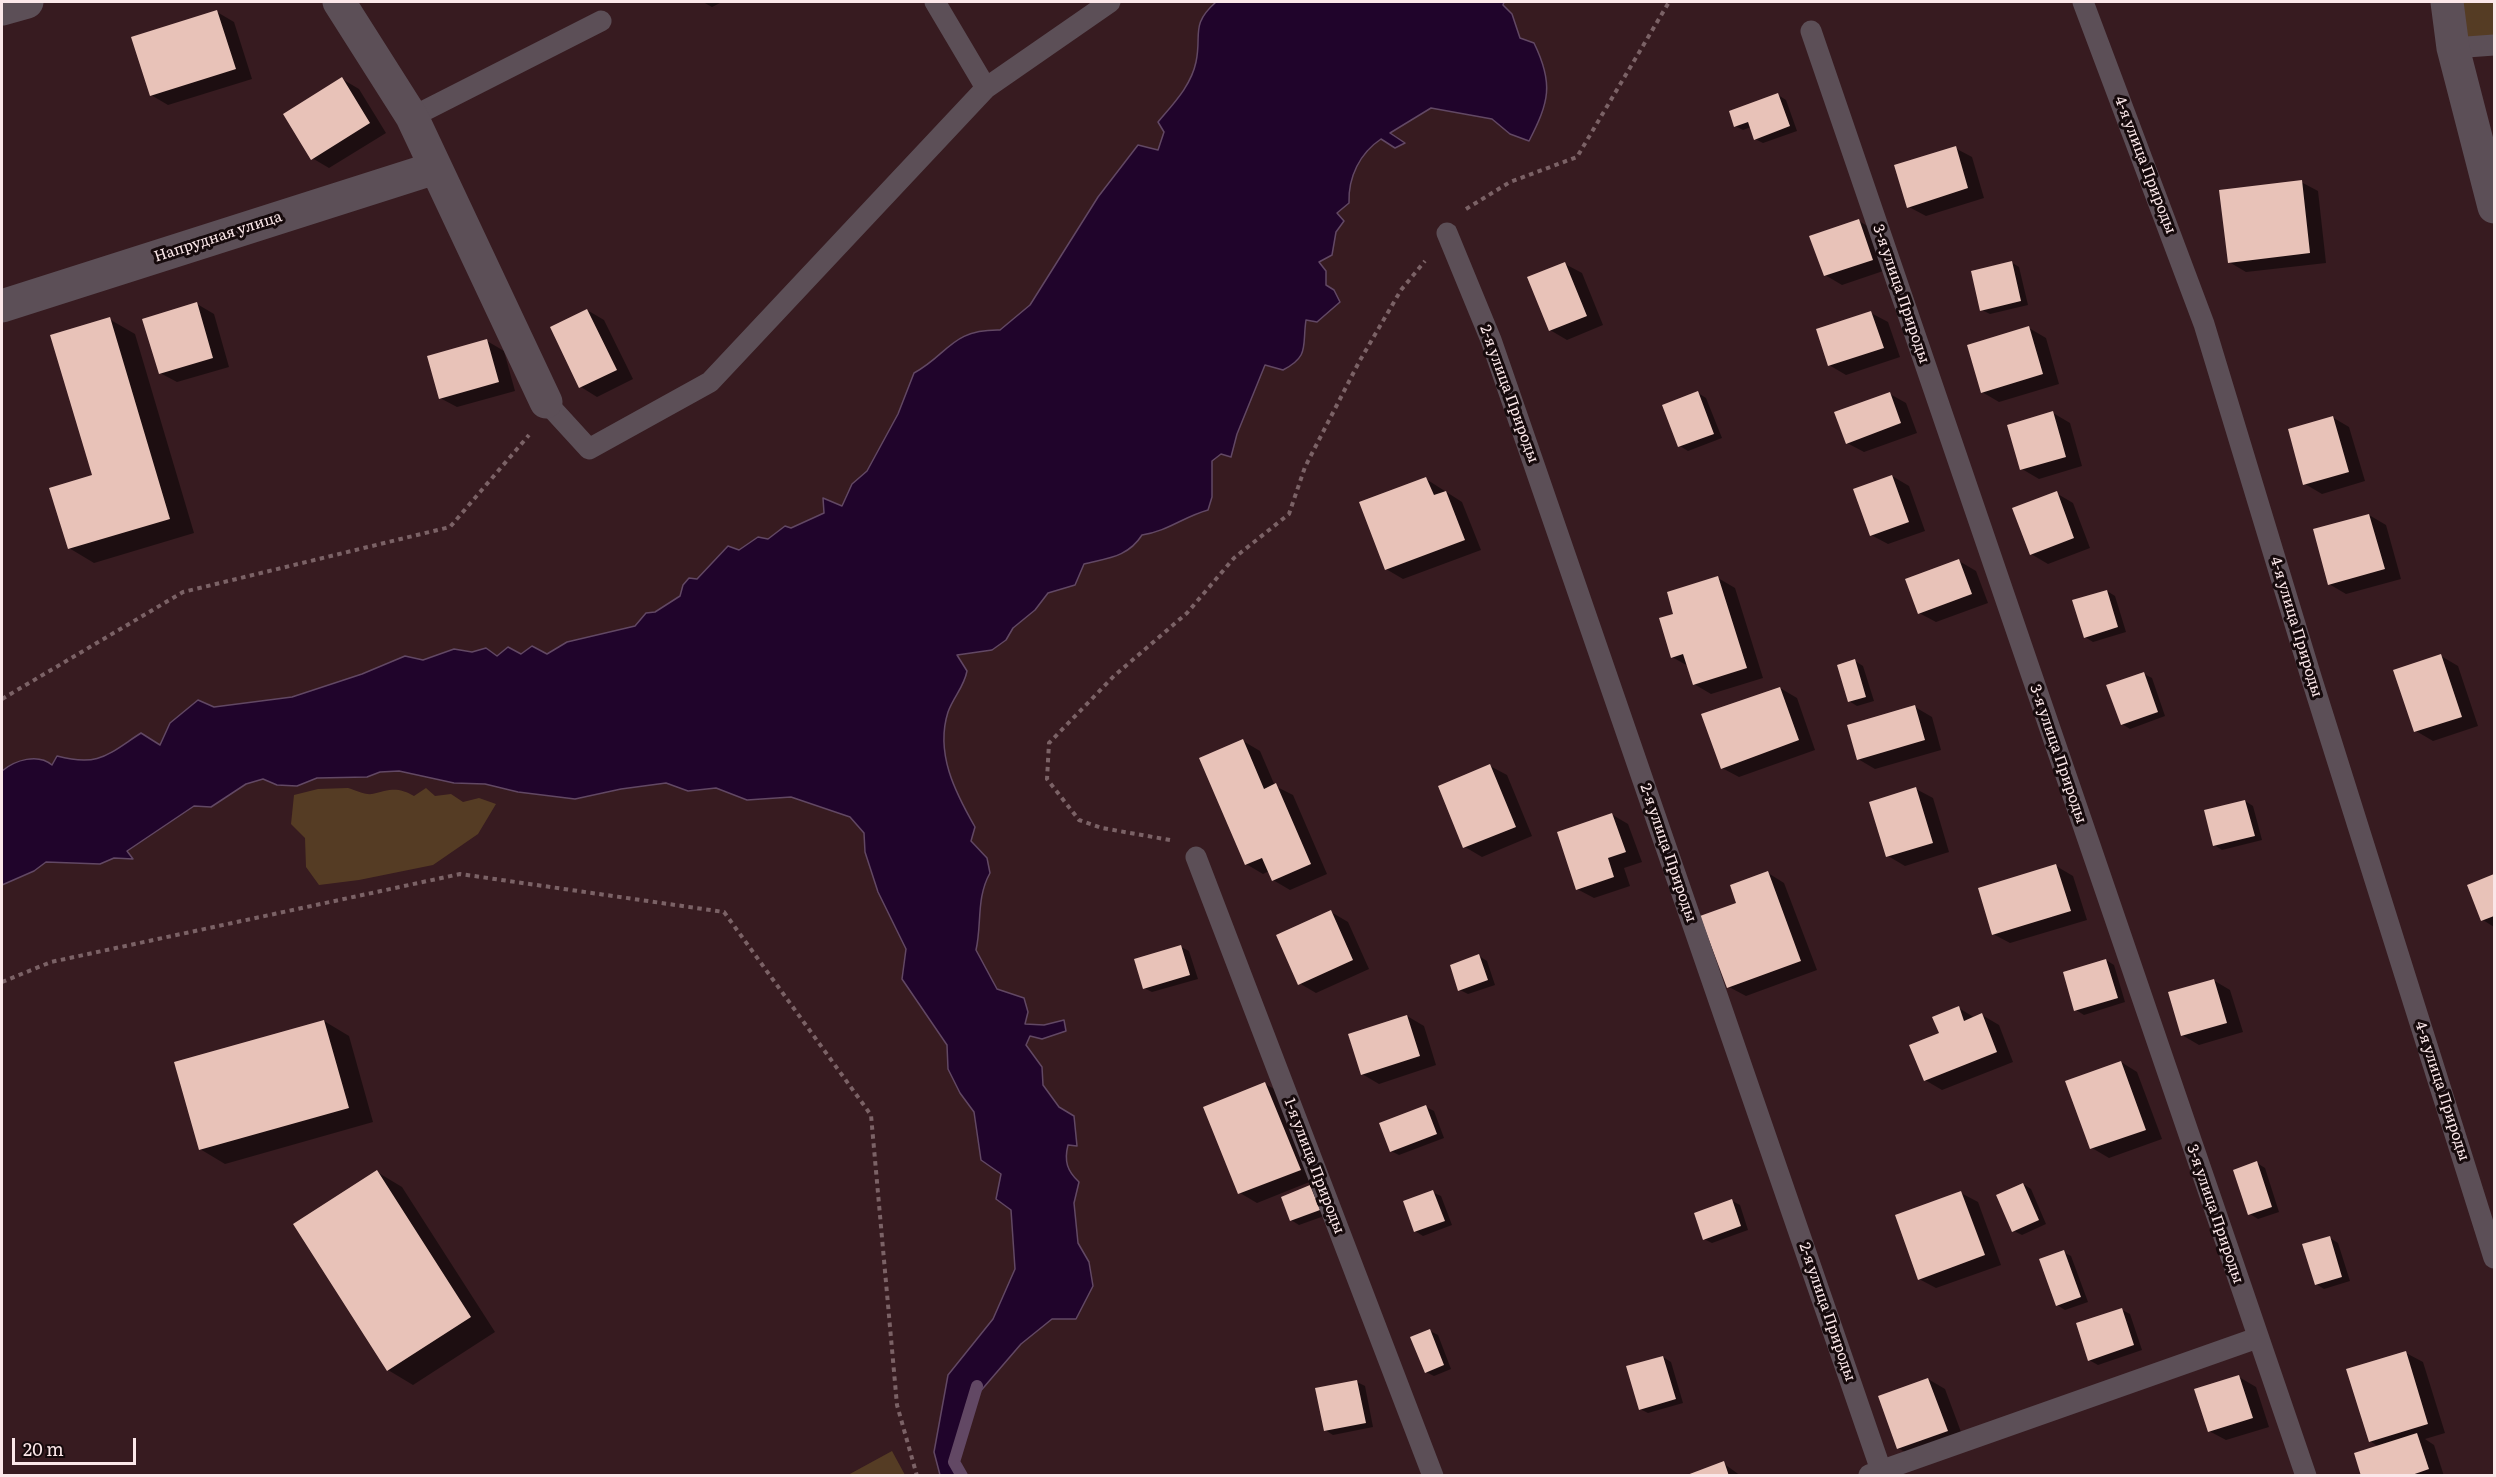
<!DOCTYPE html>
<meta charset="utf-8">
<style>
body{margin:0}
#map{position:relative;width:2496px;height:1477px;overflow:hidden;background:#371b20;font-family:Literata,serif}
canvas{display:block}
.frame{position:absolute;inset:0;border:3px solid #fbe7e9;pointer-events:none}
.scale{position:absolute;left:12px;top:1438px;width:124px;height:27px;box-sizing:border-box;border:3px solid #fbe7e9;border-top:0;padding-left:8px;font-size:18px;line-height:21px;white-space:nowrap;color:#fbe7e9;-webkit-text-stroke:4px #160a0c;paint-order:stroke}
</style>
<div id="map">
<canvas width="2496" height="1477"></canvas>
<div class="frame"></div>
<div class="scale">20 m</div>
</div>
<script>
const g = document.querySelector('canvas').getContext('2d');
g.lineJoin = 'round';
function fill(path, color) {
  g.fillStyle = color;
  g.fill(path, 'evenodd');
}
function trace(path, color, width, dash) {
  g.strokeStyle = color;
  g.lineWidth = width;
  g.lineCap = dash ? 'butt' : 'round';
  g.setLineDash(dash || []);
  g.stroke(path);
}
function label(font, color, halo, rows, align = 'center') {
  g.font = font + ' Literata,serif';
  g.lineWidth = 6;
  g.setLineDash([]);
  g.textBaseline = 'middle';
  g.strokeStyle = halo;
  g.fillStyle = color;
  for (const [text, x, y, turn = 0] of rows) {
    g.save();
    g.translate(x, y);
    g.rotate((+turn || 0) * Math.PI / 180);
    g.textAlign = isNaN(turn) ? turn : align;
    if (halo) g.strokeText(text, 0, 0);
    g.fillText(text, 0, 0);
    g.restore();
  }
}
fill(new Path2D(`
 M2447,2H2494V44L2453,48Z
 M348,788C355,790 365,795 372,794C389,790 397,786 414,796L426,788L435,796L451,794L463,802L479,798L496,804L478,834L433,865L359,880L319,885L306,867L305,838L291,824L294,795L318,789Z
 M892,1451L905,1475H848Z`), '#553c24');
const water = new Path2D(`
 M1216,2H1504L1503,5L1512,14L1520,38L1534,43C1554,84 1549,102 1529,141L1510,134L1492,119L1431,108L1390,133L1405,143L1395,148L1381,139C1360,153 1348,177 1349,203L1337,213L1344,221L1336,232L1332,255L1319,262L1326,271V285L1334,290L1340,302L1317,322L1306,320C1302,346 1310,356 1283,370L1265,365L1237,434L1231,457L1221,454L1212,461V497L1208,510C1183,517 1168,531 1142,535C1128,557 1108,558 1084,564L1075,585L1048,593L1035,610L1013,628L1006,640L992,650L957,655L967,671C964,687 954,696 948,712C935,753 955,792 975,827L971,841L987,858L990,873C976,898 982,924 976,950L997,989L1024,998L1028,1012L1025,1024L1044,1025L1064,1020L1066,1031L1042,1039L1030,1036L1026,1045L1042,1067L1043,1085L1059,1107L1074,1116L1077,1146L1068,1145C1064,1161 1067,1171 1079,1182L1074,1203L1078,1243L1089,1262L1093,1286L1076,1319H1052L1021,1344L972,1401L954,1462L962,1475H940L934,1452L948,1375L993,1319L1015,1269L1011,1210L996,1199L1001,1174L981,1160L974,1112L960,1093L948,1069L947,1045L902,979L906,949L878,892L865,852L864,833L850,817L791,797L747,800L716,788L688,791L666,783L621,789L575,799L518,792L485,784L454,783L399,771L380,772L367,777L317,778L297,786L277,785L263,779L246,784L211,807L194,806L127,851L133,859L114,858L100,864L46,862L34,871L2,885V771C15,760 38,753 52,765L57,756C99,767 107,755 141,733L160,745L170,723L198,700L214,707L292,697L362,674L405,656L423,660L454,649L472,652L486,648L497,656L508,647L521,654L532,646L547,654L567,642L635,626L646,613L655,612L680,596L683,585L689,578L697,579L728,546L739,550L758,537L768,539L785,526L791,528L824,513L823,498L842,506L852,484L867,471L898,414L914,373C949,354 951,329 1000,330L1030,305L1098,197L1138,145L1158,150L1164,132L1158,122C1173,104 1191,86 1196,62C1202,34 1190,25 1216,2Z`);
fill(water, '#20042b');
trace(water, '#624864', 1.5);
fill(new Path2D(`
 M703,2H722L712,7Z
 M217,12L234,22L252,79L168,105L151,95Z
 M342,79L359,89L386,133L329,168L312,158Z
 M1778,95L1786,100L1797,131L1763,143L1755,139L1751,127L1743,130L1735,126Z
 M1955,148L1972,157L1984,198L1926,216L1909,207Z
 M2301,182L2318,191L2326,263L2246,272L2229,262Z
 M1859,221L1876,231L1889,269L1842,285L1825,275Z
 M2011,262L2019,267L2028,305L1990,314L1982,310Z
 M1565,264L1582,273L1603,325L1567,340L1550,330Z
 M197,304L214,314L229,367L177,382L160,373Z
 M587,310L604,320L633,379L597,397L581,387Z
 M1871,313L1888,322L1900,357L1846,375L1829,365Z
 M109,319L135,334L194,533L94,563L69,548L94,476Z
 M2029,328L2046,338L2059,384L1999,402L1982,392Z
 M487,341L504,351L515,391L457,407L440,398Z
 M1698,393L1706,398L1722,438L1688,451L1680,446Z
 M1890,394L1906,403L1917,433L1864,452L1847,443Z
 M2053,413L2070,423L2082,466L2039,479L2022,469Z
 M2332,417L2349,427L2365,481L2322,494L2305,484Z
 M1892,476L1909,486L1925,531L1888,544L1871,535Z
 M1426,479L1462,502L1481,550L1403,579L1386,569Z
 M2056,493L2073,503L2090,548L2048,564L2031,554Z
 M2369,515L2386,525L2401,579L2346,594L2329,584Z
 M1959,561L1976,571L1988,603L1936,622L1919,613Z
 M1718,578L1735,588L1763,678L1711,694L1694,684L1688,666L1672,657L1675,615Z
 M2107,591L2115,596L2126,632L2093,642L2085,637Z
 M2441,656L2458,666L2478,726L2433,741L2416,731Z
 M1855,661L1863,666L1874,701L1857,706L1849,701Z
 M2144,674L2152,678L2165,716L2130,729L2122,724Z
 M1780,688L1797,698L1815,750L1739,777L1722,768Z
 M1915,707L1932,717L1941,750L1875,769L1858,759Z
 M1243,741L1260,751L1275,786L1293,795L1327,874L1290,890L1273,880L1269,871L1263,874L1246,864Z
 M1490,766L1507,775L1532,836L1482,857L1465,847Z
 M1916,789L1933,798L1949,852L1905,866L1888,856Z
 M2245,801L2253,806L2262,840L2222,850L2214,845Z
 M1611,814L1628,824L1642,862L1624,868L1630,886L1594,898L1577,889Z
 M2056,866L2073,876L2087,920L2010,943L1993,934Z
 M1768,873L1784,883L1817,970L1746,996L1729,987L1738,904Z
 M2494,876V927L2483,920L2469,886Z
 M1331,912L1348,922L1369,969L1316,993L1299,983Z
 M1181,947L1189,951L1198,979L1152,992L1144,988Z
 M1479,956L1487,961L1495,985L1468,994L1460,990Z
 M2106,960L2114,965L2125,1002L2084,1015L2076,1010Z
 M2213,980L2230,990L2243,1032L2199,1045L2182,1035Z
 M1959,1008L1975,1018L1982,1015L1999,1025L2013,1062L1942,1090L1925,1080L1941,1034Z
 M1407,1016L1424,1026L1436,1065L1379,1084L1362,1074Z
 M324,1021L349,1036L373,1122L225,1164L200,1149Z
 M2121,1062L2137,1072L2162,1139L2109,1158L2092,1148Z
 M1265,1084L1282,1093L1317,1179L1257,1203L1240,1193Z
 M1426,1107L1434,1111L1444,1138L1399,1155L1391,1151Z
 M2257,1163L2265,1168L2279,1212L2258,1219L2250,1214Z
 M377,1172L402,1187L495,1332L413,1385L388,1370Z
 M2023,1184L2031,1189L2046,1224L2022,1235L2014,1231Z
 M1310,1187L1318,1191L1327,1215L1299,1225L1291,1220Z
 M1432,1192L1441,1196L1452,1225L1423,1236L1415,1231Z
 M1961,1193L1978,1202L2001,1265L1936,1288L1919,1279Z
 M1732,1201L1740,1205L1748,1230L1712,1243L1704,1239Z
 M2330,1238L2338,1243L2350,1281L2324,1289L2316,1284Z
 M2063,1252L2071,1256L2088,1302L2065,1310L2057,1305Z
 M2122,1310L2130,1314L2142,1350L2098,1365L2089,1360Z
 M1430,1331L1438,1335L1451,1369L1434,1376L1426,1372Z
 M2406,1353L2423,1362L2445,1433L2425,1439L2434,1445L2444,1476H2363L2379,1447L2370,1441Z
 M1663,1357L1671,1362L1683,1403L1648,1413L1640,1409Z
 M2239,1377L2256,1387L2269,1427L2226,1440L2209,1431Z
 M1928,1379L1945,1389L1964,1440L1915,1458L1898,1448Z
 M1357,1382L1365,1386L1373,1427L1333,1435L1325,1430Z
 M1723,1463L1741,1476H1691Z`), '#0007');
trace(new Path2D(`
 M962,1476L954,1462L977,1386`), '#624864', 12);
fill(new Path2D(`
 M217,10L236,69L150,96L131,37Z
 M342,77L370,123L311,160L283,114Z
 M1778,93L1790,126L1754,140L1748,122L1734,127L1729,111Z
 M1956,146L1968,188L1907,208L1894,165Z
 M2302,180L2310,253L2228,263L2219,190Z
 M1859,219L1873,260L1824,276L1809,236Z
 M2012,261L2021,301L1980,311L1971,271Z
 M1565,262L1587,316L1549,331L1527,277Z
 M197,302L213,358L159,374L142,319Z
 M587,309L617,370L579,388L550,327Z
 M1871,311L1884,348L1828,366L1816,329Z
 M110,317L170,519L68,549L49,488L92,475L50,335Z
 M2029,326L2043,374L1981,393L1967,345Z
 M487,339L499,382L439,399L427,356Z
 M1698,391L1714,434L1678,447L1662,405Z
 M1890,392L1901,423L1846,444L1834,412Z
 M2053,411L2066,457L2020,470L2007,425Z
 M2333,416L2349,472L2303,485L2288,429Z
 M1892,475L1909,522L1870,536L1853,489Z
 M1426,477L1434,495L1446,491L1465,540L1385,570L1359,502Z
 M2057,491L2074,538L2030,555L2012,508Z
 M2369,514L2385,569L2328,585L2313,529Z
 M1959,559L1972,594L1918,614L1905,579Z
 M1718,576L1747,668L1693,685L1683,654L1671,658L1659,618L1673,614L1667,592Z
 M2107,590L2118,627L2084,638L2072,600Z
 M2441,654L2462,717L2414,732L2393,670Z
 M1855,659L1866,697L1848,702L1837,665Z
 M2144,672L2158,712L2121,725L2106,685Z
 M1780,687L1799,740L1721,769L1701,714Z
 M1915,705L1925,740L1857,760L1847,725Z
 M1243,739L1264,789L1276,783L1311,864L1272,881L1262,858L1245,865L1199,758Z
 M1490,764L1516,827L1463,848L1438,786Z
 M1916,787L1933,843L1886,857L1869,802Z
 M2245,800L2255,836L2213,846L2204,810Z
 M1612,813L1626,852L1608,858L1614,877L1576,890L1557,832Z
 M2056,864L2071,911L1992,935L1978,888Z
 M1768,871L1801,961L1727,988L1700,916L1736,903L1730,885Z
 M2494,874V916L2481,921L2467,885Z
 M1331,910L1353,960L1298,985L1276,935Z
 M1181,945L1190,975L1143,989L1134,959Z
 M1479,954L1488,980L1458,991L1450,965Z
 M2106,959L2118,998L2074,1011L2063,972Z
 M2214,979L2227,1023L2181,1036L2168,992Z
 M1959,1006L1964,1021L1982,1013L1997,1052L1924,1081L1909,1045L1939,1033L1932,1017Z
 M1407,1015L1420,1056L1361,1075L1348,1034Z
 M324,1020L349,1108L199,1150L174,1062Z
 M2121,1061L2146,1130L2090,1149L2065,1081Z
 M1265,1082L1301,1170L1238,1194L1203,1107Z
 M1426,1105L1437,1134L1390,1152L1379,1123Z
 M2257,1161L2272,1207L2248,1215L2233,1170Z
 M377,1170L471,1317L387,1371L293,1224Z
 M2023,1183L2039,1220L2012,1232L1996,1195Z
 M1310,1185L1320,1210L1290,1221L1281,1197Z
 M1433,1190L1445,1221L1414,1232L1403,1201Z
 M1961,1191L1985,1255L1918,1280L1895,1215Z
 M1732,1199L1741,1226L1703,1240L1694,1213Z
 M2330,1236L2342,1277L2315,1285L2302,1244Z
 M2064,1250L2081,1297L2056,1306L2039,1259Z
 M2122,1308L2134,1345L2088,1361L2076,1323Z
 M1430,1329L1444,1365L1425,1373L1410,1337Z
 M2406,1351L2428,1424L2369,1442L2346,1369Z
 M1663,1356L1676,1399L1639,1410L1626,1366Z
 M2239,1375L2253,1418L2208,1432L2194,1389Z
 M1928,1378L1948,1431L1897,1449L1878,1396Z
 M1357,1380L1366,1423L1324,1431L1315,1388Z
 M2417,1433L2429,1469L2409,1476H2361L2354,1453Z
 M1724,1461L1729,1476H1687V1475Z`), '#e8c2b8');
trace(new Path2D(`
 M1466,209L1510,182L1577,157L1669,2
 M2,699L183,592L450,527L529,435
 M1170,840L1102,828L1079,820L1047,779L1049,743L1114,676L1187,613L1234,558L1289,514L1305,467L1359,362L1401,290L1425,261
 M2,982L51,962L460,874L724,912L871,1115L897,1405L917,1476`), '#7b6266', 4, [4.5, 4.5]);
trace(new Path2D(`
 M935,2L986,88
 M2083,2L2204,324L2312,680L2494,1258
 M1811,31L2306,1476
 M2453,48L2494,45
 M412,117L601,21
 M1447,233L1491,340L1883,1476
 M546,402L589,449L710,382L986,88L1110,2
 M1196,857L1433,1476
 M1869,1475L2257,1338`), '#5c4f57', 21);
trace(new Path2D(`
 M339,2L412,117L546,402
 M2447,2L2453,48L2494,207
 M2,9L27,2
 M2,306L435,168`), '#5c4f57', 33);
label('15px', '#fbe7e9', '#160a0c', [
 ["4-я улица Природы",2145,165,69],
 ["Напрудная улица",218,237,-18],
 ["3-я улица Природы",1901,294,71],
 ["2-я улица Природы",1509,394,70],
 ["4-я улица Природы",2296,627,73],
 ["3-я улица Природы",2058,754,71],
 ["2-я улица Природы",1668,853,71],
 ["4-я улица Природы",2442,1091,72],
 ["1-я улица Природы",1314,1166,69],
 ["3-я улица Природы",2215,1214,71],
 ["2-я улица Природы",1827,1312,71]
]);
</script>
